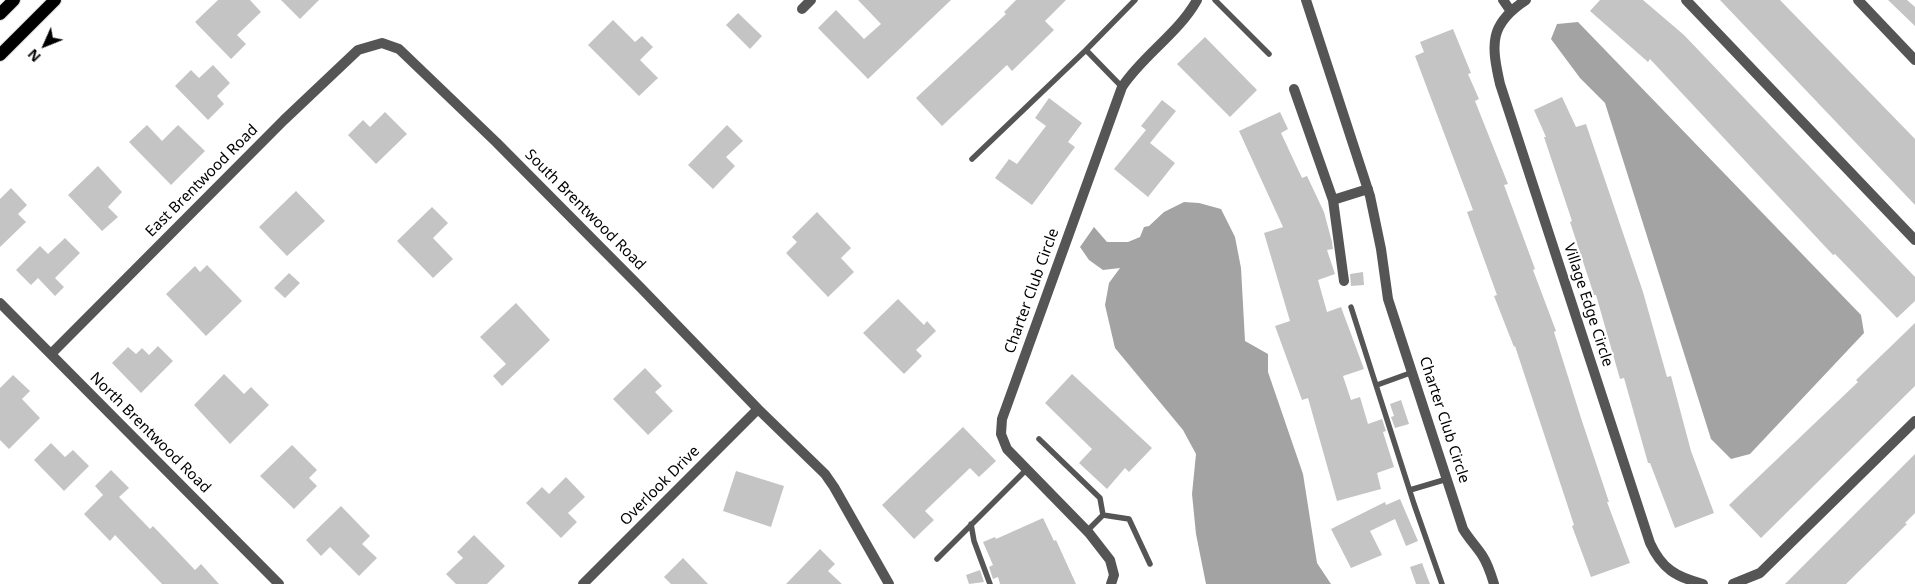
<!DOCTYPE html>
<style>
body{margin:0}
#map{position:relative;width:1915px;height:584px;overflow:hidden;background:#fff;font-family:"Noto Sans",sans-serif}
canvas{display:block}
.north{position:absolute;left:20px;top:20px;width:50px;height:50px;-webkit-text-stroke:4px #fff;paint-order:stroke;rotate:226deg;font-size:14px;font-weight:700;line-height:20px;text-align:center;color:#000}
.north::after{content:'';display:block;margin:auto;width:18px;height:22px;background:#000;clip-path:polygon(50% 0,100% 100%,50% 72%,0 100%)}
</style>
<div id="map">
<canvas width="1915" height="584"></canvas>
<div class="north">N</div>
</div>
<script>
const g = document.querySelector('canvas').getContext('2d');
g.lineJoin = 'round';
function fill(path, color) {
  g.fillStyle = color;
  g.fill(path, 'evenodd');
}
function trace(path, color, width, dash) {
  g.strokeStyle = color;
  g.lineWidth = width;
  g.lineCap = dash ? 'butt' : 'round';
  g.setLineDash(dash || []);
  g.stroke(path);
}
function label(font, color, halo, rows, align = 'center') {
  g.font = font + ' "Noto Sans",sans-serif';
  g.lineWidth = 4.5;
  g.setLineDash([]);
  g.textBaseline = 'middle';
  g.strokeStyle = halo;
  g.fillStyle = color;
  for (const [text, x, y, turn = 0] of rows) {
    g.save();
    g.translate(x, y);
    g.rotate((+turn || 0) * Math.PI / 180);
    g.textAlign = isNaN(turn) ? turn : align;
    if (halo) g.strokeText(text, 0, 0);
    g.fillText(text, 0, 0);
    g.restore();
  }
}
fill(new Path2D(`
 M1578,22L1861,315L1864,333L1750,454L1731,459L1711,439L1605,103L1580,78L1551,39L1557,24Z
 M1184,202L1199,203L1221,209L1235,237L1241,268L1245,341L1268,354V372L1303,474L1317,563L1331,584H1206L1196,534L1192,494L1196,454L1183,430L1115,348L1105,305L1109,283L1120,268L1103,270L1089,260L1080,247L1094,227L1107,242H1128L1140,237L1144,227L1149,226L1164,212Z`), '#a3a3a3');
fill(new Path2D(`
 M218,0H250L261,12L237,35L246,44L231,59L195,22Z
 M281,0H319L300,19Z
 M858,0H951L868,79L818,28L836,10L864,39L881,24Z
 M1016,0H1066L1045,21L1054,30L1012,71L1007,65L942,126L916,98L1006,14L1004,12Z
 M1600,0H1643L1684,35L1915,277V301L1897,318L1835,254L1833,255L1650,59L1648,62L1590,11Z
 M1720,0H1780L1915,139V205Z
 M1888,0H1907L1915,7V26Z
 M738,13L762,36L750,49L726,25Z
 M613,20L635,42L642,36L653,47L640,60L658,78L639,96L588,45Z
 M1453,29L1471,73L1468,74L1479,99L1475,101L1508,184L1504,185L1535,269L1533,270L1556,331L1554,332L1581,418L1609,502H1607L1630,563L1591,577L1572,526L1574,525L1515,346L1514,347L1494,296L1497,295L1467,212L1473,210L1415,56L1424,52L1420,42Z
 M1205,37L1257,90L1230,117L1177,64Z
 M213,65L230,83L217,96L224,104L208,120L175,86L191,70L199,78Z
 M1562,97L1576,127L1586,124L1643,292L1667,377L1671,376L1691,451L1714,513L1675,528L1650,463H1648L1624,378L1620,379L1596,295H1594L1570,222L1572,221L1544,137H1546L1534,110Z
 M1049,98L1082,123L1068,142L1075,147L1032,205L995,178L1009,159L1017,164L1046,126L1035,118Z
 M1162,100L1176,111L1150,143L1175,163L1148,197L1114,169L1146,130L1141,126Z
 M385,112L407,134L376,164L348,135L363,120L370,127Z
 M1280,112L1288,129L1281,133L1302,178L1307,176L1324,212L1332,242L1333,249L1327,250L1335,274L1318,280L1327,312L1341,307L1364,369L1343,376L1351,400L1360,397L1368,424L1382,419L1386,431L1383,432L1394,467L1377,473L1381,489L1337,501L1308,398L1302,400L1275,326L1290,321L1264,233L1283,227L1239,131Z
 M147,125L162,141L178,125L205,151L171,185L129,142Z
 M727,125L743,141L726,157L735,166L713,189L688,165Z
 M98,166L122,192L108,207L118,217L102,231L68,195Z
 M11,188L27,205L18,214L26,222L0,247V199Z
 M296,191L325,221L287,256L259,227Z
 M432,207L448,223L433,238L453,259L433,278L397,241Z
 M817,212L851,248L841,258L854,272L828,297L786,253L797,242L792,237Z
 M65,238L80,253L55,278L64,287L55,296L38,278L31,285L16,270L40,246L48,254Z
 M207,265L242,301L206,336L166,294L195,266L200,272Z
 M1363,272L1364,285L1351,286L1350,274Z
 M289,273L300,283L285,298L274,288Z
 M898,299L924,325L927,321L936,331L916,350L922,356L904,374L863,333Z
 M516,303L550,340L502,386L493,376L506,364L480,337Z
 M1915,323V386L1761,538L1729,505L1858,382L1856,380Z
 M158,346L173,361L141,393L112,363L128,347L136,354L142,348L149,355Z
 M645,368L662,386L655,392L673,411L648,435L613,399Z
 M224,374L244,394L251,387L269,405L230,444L194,405Z
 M1072,374L1152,448L1129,472L1125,468L1107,489L1079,463L1092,449L1045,403Z
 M13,375L30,391L22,399L40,418L9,449L0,440V388Z
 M1401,400L1409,424L1395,428L1391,417L1394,416L1390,404Z
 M963,427L996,461L979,477L970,468L925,511L934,520L914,539L882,505Z
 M51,443L65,457L73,450L89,466L64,491L34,460Z
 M292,445L317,470L309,478L317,486L294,509L260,476Z
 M1915,454V513L1905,523L1907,524L1846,584H1785Z
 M111,470L129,488L119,497L150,529L153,526L195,570L201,564L219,584H162L115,535L110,541L84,514L103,495L95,486Z
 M736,471L784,486L771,527L723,511Z
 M566,477L585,497L568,513L577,522L561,538L526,503L542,487L549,494Z
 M1400,499L1418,541L1406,546L1395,519L1370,531L1382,555L1351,568L1331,529L1385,502L1386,505Z
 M341,506L370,536L362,544L377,558L359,576L330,547L321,556L306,540Z
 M1043,518L1054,541L1056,540L1076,584H1000L998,577L993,579L989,567L993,565L983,542L995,537L996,539Z
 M474,535L505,566L487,584H456L446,574L463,558L457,552Z
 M820,549L835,564L828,571L842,584H786Z
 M683,558L708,584H671L664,577Z
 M1422,563L1430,584H1416L1410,567Z
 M980,570L984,582L969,584L966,575Z`), '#c4c4c4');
const primary = new Path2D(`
 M0,14L14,0
 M0,55L55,0`);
trace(primary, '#dbdbdb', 14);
trace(new Path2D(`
 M1215,0L1269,54
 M1086,50L1135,0
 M972,159L1086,50L1122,87
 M1351,307L1414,504L1442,584
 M1377,385L1413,372
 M1039,439L1100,498L1103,515L1087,531
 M1410,490L1447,479
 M1103,515L1129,519L1150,564
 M971,524L974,541L990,584
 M937,559L1026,470`), '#555', 5.5);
trace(new Path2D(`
 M1306,0L1370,196L1381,249L1388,299L1463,529C1469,539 1476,546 1482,555C1488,564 1491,574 1494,584
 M1503,0L1510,10
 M1526,0C1489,24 1491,44 1500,84L1650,543C1662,569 1676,577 1703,584
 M1686,0L1915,240
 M1858,0L1915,60
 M802,9L811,0
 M1294,89L1333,200L1368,189
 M1333,200L1344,281
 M0,303L279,584
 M51,354L284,120L358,50L382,43L399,49L496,142L641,288L758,409L825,474L834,487L889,584
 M583,584L758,409
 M1111,584L1114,575L1110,560L1089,533L1007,449L1001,434L1002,419L1122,87C1143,55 1178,34 1197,0
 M1733,584L1760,573L1915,421`), '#555', 10);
trace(primary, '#000', 12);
label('15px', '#000', '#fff', [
 ["East Brentwood Road",202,181,-45],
 ["South Brentwood Road",585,210,45],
 ["Charter Club Circle",1032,291,-70],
 ["Village Edge Circle",1588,305,72],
 ["Charter Club Circle",1444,420,72],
 ["North Brentwood Road",150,433,45],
 ["Overlook Drive",660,486,-45]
]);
</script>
